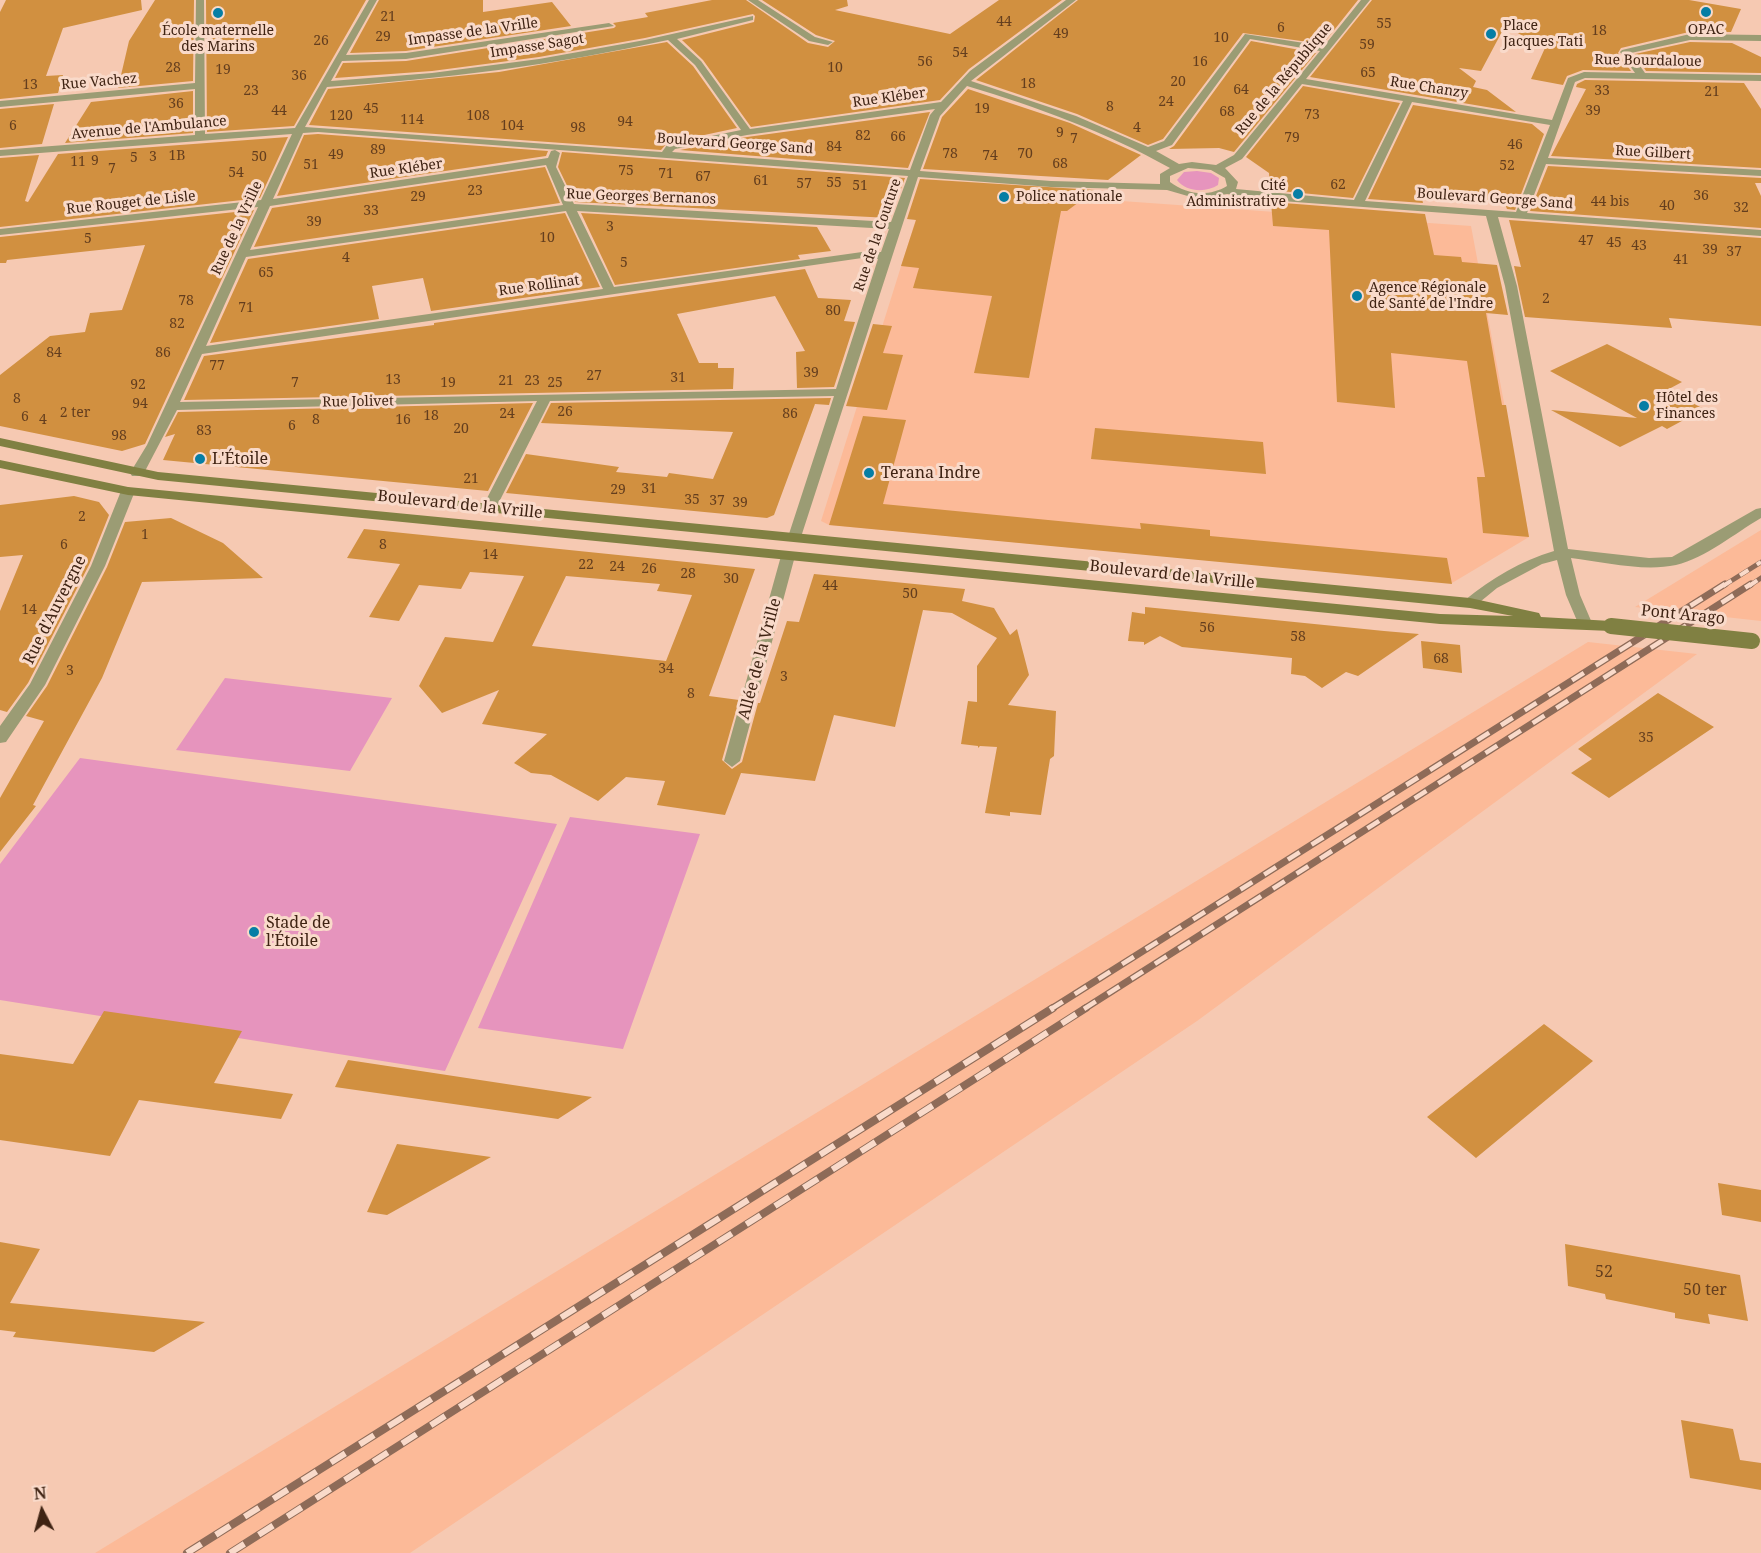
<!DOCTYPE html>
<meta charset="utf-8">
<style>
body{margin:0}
#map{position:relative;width:1761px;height:1553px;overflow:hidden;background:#f6c9b2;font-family:"Noto Serif",serif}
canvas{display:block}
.north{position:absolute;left:12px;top:1481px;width:60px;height:60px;-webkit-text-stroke:4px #f9daca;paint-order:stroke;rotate:354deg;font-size:16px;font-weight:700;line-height:24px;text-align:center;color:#3f2313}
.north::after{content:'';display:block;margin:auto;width:21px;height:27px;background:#3f2313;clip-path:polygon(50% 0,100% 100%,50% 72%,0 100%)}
</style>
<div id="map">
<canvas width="1761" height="1553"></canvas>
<div class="north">N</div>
</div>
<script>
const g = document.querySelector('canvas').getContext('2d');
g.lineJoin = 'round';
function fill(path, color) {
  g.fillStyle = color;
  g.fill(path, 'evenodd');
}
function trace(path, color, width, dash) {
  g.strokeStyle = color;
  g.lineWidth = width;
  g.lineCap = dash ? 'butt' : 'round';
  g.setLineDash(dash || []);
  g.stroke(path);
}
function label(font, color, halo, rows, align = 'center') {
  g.font = font + ' "Noto Serif",serif';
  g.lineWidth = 6;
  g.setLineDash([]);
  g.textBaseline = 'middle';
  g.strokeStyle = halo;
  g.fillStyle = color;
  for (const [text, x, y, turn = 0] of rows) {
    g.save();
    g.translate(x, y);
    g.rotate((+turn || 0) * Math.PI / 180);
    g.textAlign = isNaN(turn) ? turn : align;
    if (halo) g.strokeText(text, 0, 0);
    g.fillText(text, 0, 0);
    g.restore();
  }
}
fill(new Path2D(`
 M926,187L1471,226L1529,537L1452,583L829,525L821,521Z
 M1761,530V621L1635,607Z
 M1588,642L1697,654L1197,1021L410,1553H95Z`), '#fcba98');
fill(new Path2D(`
 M1197,171L1211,173L1219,178L1218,185C1206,193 1186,192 1177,180L1184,172Z
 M225,678L392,698L350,771L176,750Z
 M80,758L557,824L445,1071L0,1000V864Z
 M570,817L700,834L623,1049L478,1028Z`), '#e694bd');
fill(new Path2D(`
 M6,0H141L142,10L63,28L46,76L63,75L58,93L0,99V12Z
 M155,0H194L193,81L118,88L129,41Z
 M206,0H366L294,126L207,132Z
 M379,0H483V12L552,2L571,26L406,51L350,53Z
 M712,0H746L808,43L828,47L835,41L816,35L762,0H847L848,6L835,10L950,34L999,0H1062L969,69L940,100L751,127L703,60L682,40L754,22L755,16L753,14L645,38L539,57L432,71L335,78L343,63L406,61L614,28L616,26L613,23L648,17L645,13Z
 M1078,0H1358L1323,44L1243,33L1163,139L1148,145L1077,114L976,80Z
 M1372,0H1689L1741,9L1731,32H1689L1621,48L1618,53L1631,71L1583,70L1567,76L1563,85L1531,79L1545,48L1505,26L1481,71L1459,68L1476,81L1473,87L1487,90L1516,112L1310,77Z
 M1251,41L1316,53L1234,152L1219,148L1169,149L1174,146Z
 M667,42L693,66L737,128L667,143L661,150L309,125L328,89L499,72Z
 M1690,42L1732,43L1761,57V73L1646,71L1635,54Z
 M1585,80L1744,83L1761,109V168L1551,156L1586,89L1576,87L1577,84Z
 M1303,86L1400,103L1353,198L1270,190L1269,173L1246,157Z
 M968,89L1070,123L1141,155L1108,180L923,169L942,117Z
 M193,91V133L65,143L91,102Z
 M54,104L42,144L0,148V109Z
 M1413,105L1532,124L1544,134L1515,210L1507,209L1504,201L1446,199L1421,195L1423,203L1368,199Z
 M930,112L908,168L680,150L747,137Z
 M318,134L548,151L546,156L277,196L304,135Z
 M288,137L260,198L0,227V158L39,155L25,201L28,202L58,154Z
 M562,152L905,178L890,218L575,202L558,167Z
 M1548,166L1761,178V183H1755L1761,196V228L1530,211Z
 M545,167L560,203L254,247L272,208Z
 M920,179L1095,190L1067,211H1061L1029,378L974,373L992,296L913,288L919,268L901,266L916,220L907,219Z
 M1271,202L1425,214L1434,255L1461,257L1462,262L1497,265L1508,315L1486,313L1502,405H1506L1529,537L1483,533L1477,477H1485L1467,361L1391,353L1395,408L1337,402L1329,230L1273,226Z
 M254,210L145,444L122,451L0,426V375L50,336L85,332L90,313L122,310L145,245L7,260L6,263H0V237Z
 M565,213L600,287L431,311L423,278L372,286L379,319L210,343L248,259Z
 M581,213L817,227L831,251L798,255L800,259L615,285Z
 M1509,220L1761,238V326L1669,318L1672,328L1525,317L1514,266L1521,267Z
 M805,269L818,298L851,300L844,321L855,322L834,387L797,388L796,352L805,351L775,296L677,314L699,363H718V368H734L733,389L184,400L204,356L434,325V323Z
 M873,324L892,326L883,353L903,355L887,410L846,406Z
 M1607,344L1682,382L1667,390L1704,409L1667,429L1662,426L1620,447L1551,410L1637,418L1550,371Z
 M831,398L829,405L815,404L774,515L767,518L506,493L526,454L619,467L616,472L667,477L669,473L713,479L733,432L541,423L551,403Z
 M533,403L488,491L163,460L175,434L165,437L178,412Z
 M863,416L906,420L883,504L1141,529L1140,523L1210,530V536L1447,558L1452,584L829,525Z
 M1095,428L1263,442L1266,474L1091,459Z
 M74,496L99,502L109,515L89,565L28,683L7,712L0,710V611L23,555L0,557V505Z
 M171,518L223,543L263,578L142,582L102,678L33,805L36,806L0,852V798L44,721L26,716L47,686L107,567L125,522Z
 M364,529L755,569L709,696L739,700L722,760L732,769L742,762L758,703H760L787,621L799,622L814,574L965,589L962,601L994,608L1010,635L1017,629L1029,675L1008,705L1056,711L1054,756L1050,759L1041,815L1010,812V816L985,813L997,747L980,746L978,748V746L961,744L968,701L977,702V666L997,638L952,613L923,610L895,727L834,715L815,781L741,773L725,815L657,805L665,781L626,777L598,801L551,775L531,773L514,763L547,734L482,724L499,690L442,713L419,686L445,637L493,642L524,576L470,572L461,589L419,585L399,621L369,617L400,564L347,558ZM566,576L660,584L657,591L692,595L666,661L532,646Z
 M1145,607L1384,631L1419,634L1358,676L1346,672L1322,688L1305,676L1291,674L1292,658L1182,647L1160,636L1144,645V642L1128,641L1132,612L1145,614Z
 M1421,641L1460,645L1462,673L1423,668Z
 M1658,693L1714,727L1609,798L1571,773L1592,759L1578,749Z
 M104,1011L242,1031L214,1083L293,1094L281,1119L139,1100L110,1156L0,1140V1054L73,1064Z
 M1544,1024L1593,1061L1476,1158L1427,1117Z
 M348,1060L592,1097L558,1119L335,1087Z
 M397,1144L491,1157L387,1215L367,1212Z
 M1718,1183L1761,1190V1222L1722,1215Z
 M0,1242L40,1249L10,1303L205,1322L154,1352L13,1337L16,1332L0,1330Z
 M1565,1244L1740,1275L1748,1321L1708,1314L1710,1324L1675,1318V1313L1606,1299L1605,1294L1568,1286Z
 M1681,1420L1733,1429L1740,1460L1761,1463V1490L1690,1478Z`), '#d19040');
fill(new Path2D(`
 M196,0H204L205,134L295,128L369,0H377L346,55L406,53L609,23L614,26L406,59L342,61L331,81L432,73L539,59L645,40L753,16V20L677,39L701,61L750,129L941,102L970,71L1066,0H1076L971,81L1076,116L1148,147L1164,141L1245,34L1324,46L1361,0H1370L1306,79L1552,120L1568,78L1584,72L1635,73L1620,52L1622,50L1690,34L1761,35V41L1690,40L1631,53L1645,73L1761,75V81L1585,78L1575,82L1548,158L1761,170V176L1546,164L1527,213L1761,230V236L1498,217L1517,286L1568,549L1649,558L1672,557L1756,509L1761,508V518C1735,533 1706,558 1676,565C1644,572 1603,562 1571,558L1580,595L1592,623L1590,626H1580L1578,623L1566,595L1557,560L1542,564L1497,588L1475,606H1465L1463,603L1465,600C1492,578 1521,561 1554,551L1505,286L1486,216L1268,200L1227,194L1198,199L1167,190L1051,187L918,177L800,540L795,541L788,537L834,396L550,401L496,508L489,512L482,508L537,401L177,410L144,473L142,476H132L130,473L147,445L258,207L0,235V229L261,200L292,134L0,156V150L195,135V89L0,107V101L195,83ZM1250,39L1320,51L1234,155L1216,165L1192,162L1179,164L1156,151L1172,145ZM668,40L695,65L741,130L667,145L662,152L305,127L327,87C442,79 556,65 668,40ZM1302,84L1403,101L1354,200L1236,189L1238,182L1225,168L1242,159ZM967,86C1037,107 1106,132 1170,168L1160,174V184L1051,181L920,171L940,116ZM1412,102L1550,125L1516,212L1365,201ZM935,109L930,115L910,170L672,152L675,149L747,135ZM318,132L908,176L891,222L574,204L556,167L560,153L555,150L551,151L548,158L273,199L303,133ZM546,165L563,205L250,250L270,206ZM1188,168L1211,170L1225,178L1227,186C1209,197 1187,195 1170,182V176ZM566,211L603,289L206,346L246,257ZM577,211L889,229L881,252H862L614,287ZM862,258L878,259L836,389L180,402L202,354Z
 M748,0H758L815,37L833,42L828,45L809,41Z
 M128,487L135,491L105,566L45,685L6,742L0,743V726L30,684L91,566L121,491Z
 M788,552L795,556L740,761L732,767L724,761L781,556Z`), '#9b9c74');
fill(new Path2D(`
 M0,438L158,472L1470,598L1539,613L1541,617L1611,621L1619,626L1611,631L1440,624L128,495L0,468V460L128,487L1440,614L1513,616L1470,608L158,480L0,446Z`), '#808042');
const railFar2 = new Path2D(`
 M1723,586L1761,562
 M1749,586L1761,578`);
const railFar1 = new Path2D(`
 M1051,1009L1725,584
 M1084,1009L1751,584`);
const rail = new Path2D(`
 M187,1553L1053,1008
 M230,1553L1086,1008`);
trace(railFar2, '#8e6b58', 5);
trace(railFar1, '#8e6b58', 7);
trace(rail, '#8e6b58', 8);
trace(railFar2, '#f9daca', 4, [10]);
trace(railFar1, '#f9daca', 4.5, [14]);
trace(rail, '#f9daca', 6, [17]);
trace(new Path2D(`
 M1611,626L1752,641`), '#808042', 16);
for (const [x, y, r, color] of [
 [1706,12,6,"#067ea5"],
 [218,13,6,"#067ea5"],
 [1491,34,6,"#067ea5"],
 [1298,194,6,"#067ea5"],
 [1004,197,6,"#067ea5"],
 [1357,296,6,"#067ea5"],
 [1644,406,6,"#067ea5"],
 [200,459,6,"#067ea5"],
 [869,473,6,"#067ea5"],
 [254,932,6,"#067ea5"]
]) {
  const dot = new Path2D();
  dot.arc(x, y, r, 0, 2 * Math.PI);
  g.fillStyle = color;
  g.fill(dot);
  trace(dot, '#f9daca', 2);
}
label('14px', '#643e1e', null, [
 ["21",388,17],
 ["44",1004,22],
 ["55",1384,24],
 ["6",1281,28],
 ["18",1599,31],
 ["49",1061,34],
 ["29",383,37],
 ["10",1221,38],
 ["26",321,41],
 ["59",1367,45],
 ["54",960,53],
 ["56",925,62],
 ["16",1200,62],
 ["28",173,68],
 ["10",835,68],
 ["19",223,70],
 ["65",1368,73],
 ["36",299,76],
 ["20",1178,82],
 ["18",1028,84],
 ["13",30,85],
 ["64",1241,90],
 ["23",251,91],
 ["33",1602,91],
 ["21",1712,92],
 ["24",1166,102],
 ["36",176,104],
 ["8",1110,107],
 ["45",371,109],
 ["19",982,109],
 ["44",279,111],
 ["39",1593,111],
 ["68",1227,112],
 ["73",1312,115],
 ["120",341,116],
 ["108",478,116],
 ["114",412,120],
 ["94",625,122],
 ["6",13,126],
 ["104",512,126],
 ["98",578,128],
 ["4",1137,128],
 ["9",1060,133],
 ["82",863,136],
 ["66",898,137],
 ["79",1292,138],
 ["7",1074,139],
 ["46",1515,145],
 ["84",834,147],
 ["89",378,150],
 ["78",950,154],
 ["70",1025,154],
 ["49",336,155],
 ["1B",177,156],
 ["74",990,156],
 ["3",153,157],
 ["50",259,157],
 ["5",134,158],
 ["9",95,161],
 ["11",78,162],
 ["68",1060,164],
 ["51",311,165],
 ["52",1507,166],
 ["7",112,169],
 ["75",626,171],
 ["54",236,173],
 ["71",666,174],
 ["67",703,177],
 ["61",761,181],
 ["55",834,183],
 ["57",804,184],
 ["62",1338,185],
 ["51",860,186],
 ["23",475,191],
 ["36",1701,196],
 ["29",418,197],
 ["44 bis",1610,202],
 ["40",1667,206],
 ["32",1741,208],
 ["33",371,211],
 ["39",314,222],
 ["3",610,227],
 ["10",547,238],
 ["5",88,239],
 ["47",1586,241],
 ["45",1614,243],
 ["43",1639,246],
 ["39",1710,250],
 ["37",1734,252],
 ["4",346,258],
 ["41",1681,260],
 ["5",624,263],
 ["65",266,273],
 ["2",1546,299],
 ["78",186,301],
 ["71",246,308],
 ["80",833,311],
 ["82",177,324],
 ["84",54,353],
 ["86",163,353],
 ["77",217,366],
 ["39",811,373],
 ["27",594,376],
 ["31",678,378],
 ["13",393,380],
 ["21",506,381],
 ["23",532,381],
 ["7",295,383],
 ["19",448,383],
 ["25",555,383],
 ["92",138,385],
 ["8",17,399],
 ["94",140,404],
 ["26",565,412],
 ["2 ter",75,413],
 ["24",507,414],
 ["86",790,414],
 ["18",431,416],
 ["6",25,417],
 ["4",43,420],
 ["8",316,420],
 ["16",403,420],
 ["6",292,426],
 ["20",461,429],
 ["83",204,431],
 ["98",119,436],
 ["21",471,479],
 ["31",649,489],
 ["29",618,490],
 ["35",692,500],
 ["37",717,501],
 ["39",740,503],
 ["2",82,517],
 ["1",145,535],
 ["6",64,545],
 ["8",383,545],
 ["14",490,555],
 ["22",586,565],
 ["24",617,567],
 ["26",649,569],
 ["28",688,574],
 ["30",731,579],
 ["44",830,586],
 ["50",910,594],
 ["14",29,610],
 ["56",1207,628],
 ["58",1298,637],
 ["68",1441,659],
 ["34",666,669],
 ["3",70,671],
 ["3",784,677],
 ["8",691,694],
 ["35",1646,738]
]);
label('14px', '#3f2313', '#f9daca', [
 ["Place",1503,26],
 ["Jacques Tati",1503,42],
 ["OPAC",1706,30,"center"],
 ["École maternelle",218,31,"center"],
 ["des Marins",218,47,"center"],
 ["Cité",1286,186,"right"],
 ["Administrative",1286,202,"right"],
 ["Police nationale",1016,197],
 ["Agence Régionale",1369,288],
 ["de Santé de l'Indre",1369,304],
 ["Hôtel des",1656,398],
 ["Finances",1656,414]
], 'left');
label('14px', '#3f2313', '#f9daca', [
 ["Impasse de la Vrille",473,32,-8],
 ["Impasse Sagot",537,46,-9],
 ["Rue Bourdaloue",1648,61,1],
 ["Rue de la République",1284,79,-50],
 ["Rue Vachez",99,82,-5],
 ["Rue Chanzy",1429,88,9],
 ["Rue Kléber",889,98,-8],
 ["Avenue de l'Ambulance",149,128,-5],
 ["Boulevard George Sand",735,144,4],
 ["Rue Gilbert",1653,153,3],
 ["Rue Kléber",406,169,-8],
 ["Rue Georges Bernanos",641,197,2],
 ["Boulevard George Sand",1495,199,4],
 ["Rue Rouget de Lisle",131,203,-6],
 ["Rue de la Vrille",237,228,-65],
 ["Rue de la Couture",878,235,-71],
 ["Rue Rollinat",539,286,-8],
 ["Rue Jolivet",358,402,-1]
]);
label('16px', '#3f2313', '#f9daca', [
 ["L'Étoile",212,459],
 ["Terana Indre",881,473],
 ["Stade de",266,923],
 ["l'Étoile",266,941]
], 'left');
label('16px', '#3f2313', '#f9daca', [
 ["Boulevard de la Vrille",460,505,6],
 ["Boulevard de la Vrille",1172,575,6],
 ["Rue d'Auvergne",55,610,-63],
 ["Pont Arago",1683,615,6],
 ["Allée de la Vrille",760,659,-75]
]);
label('16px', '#643e1e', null, [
 ["52",1604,1272],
 ["50 ter",1705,1290]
]);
</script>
